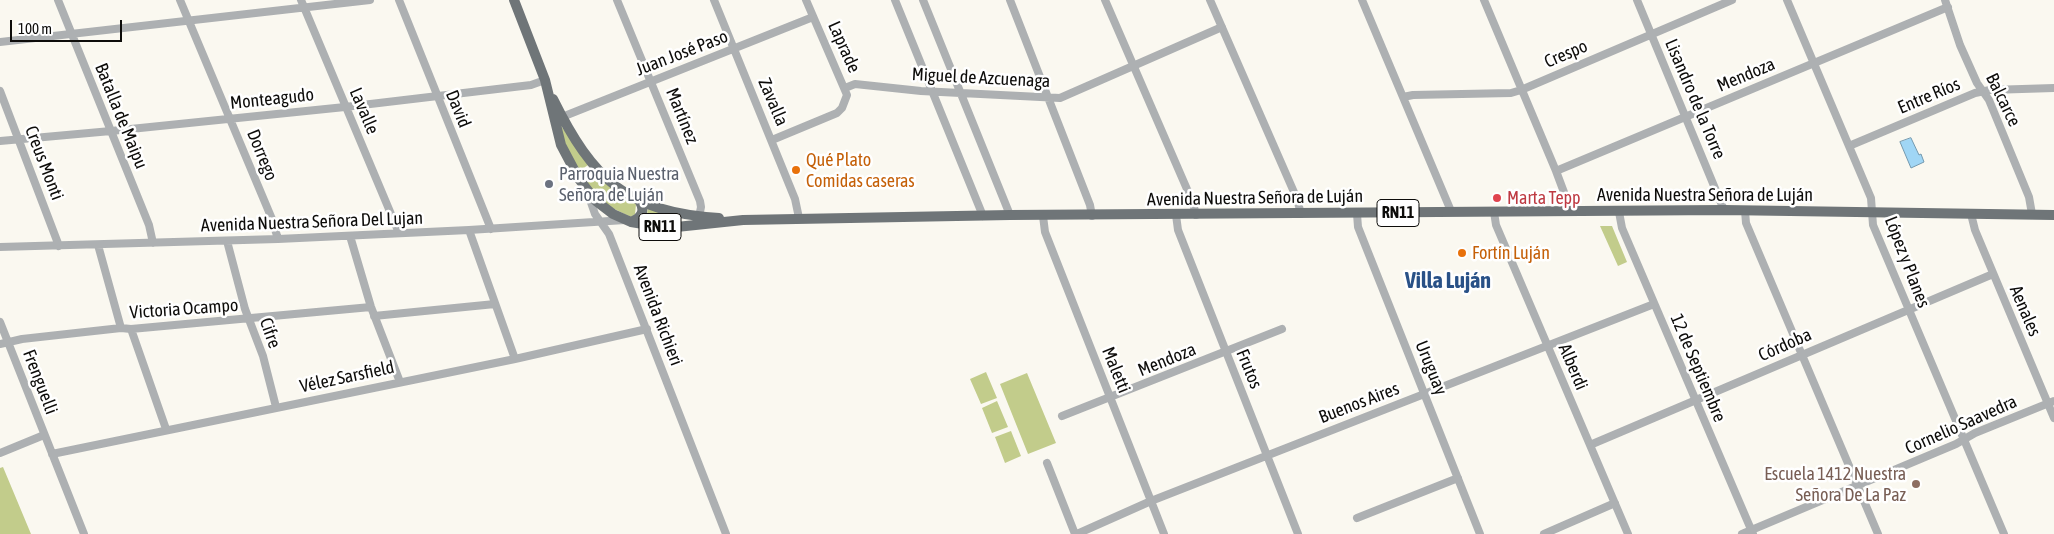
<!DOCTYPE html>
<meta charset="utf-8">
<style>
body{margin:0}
#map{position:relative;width:2054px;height:534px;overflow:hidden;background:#faf8f0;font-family:"Asap Condensed",sans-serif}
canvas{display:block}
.scale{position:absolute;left:10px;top:20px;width:112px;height:22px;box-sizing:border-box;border:2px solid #0d0c0a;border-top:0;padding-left:6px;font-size:15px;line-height:18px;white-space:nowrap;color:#0d0c0a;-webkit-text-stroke:4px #fff;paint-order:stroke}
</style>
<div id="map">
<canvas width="2054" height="534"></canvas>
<div class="scale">100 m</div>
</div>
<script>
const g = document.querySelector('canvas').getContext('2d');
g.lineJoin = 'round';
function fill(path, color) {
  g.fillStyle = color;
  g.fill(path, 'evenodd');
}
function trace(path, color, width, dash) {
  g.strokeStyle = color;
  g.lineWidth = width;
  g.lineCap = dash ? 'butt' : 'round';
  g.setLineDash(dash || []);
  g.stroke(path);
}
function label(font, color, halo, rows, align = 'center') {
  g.font = font + ' "Asap Condensed",sans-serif';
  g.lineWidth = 5;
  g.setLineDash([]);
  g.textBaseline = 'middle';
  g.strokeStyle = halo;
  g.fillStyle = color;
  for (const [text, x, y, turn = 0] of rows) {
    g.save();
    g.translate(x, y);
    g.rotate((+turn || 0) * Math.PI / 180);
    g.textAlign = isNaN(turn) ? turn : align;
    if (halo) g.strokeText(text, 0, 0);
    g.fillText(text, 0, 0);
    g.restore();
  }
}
fill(new Path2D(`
 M556,118L588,165L578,172L570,157Z
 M593,175H598L632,200L636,204L635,214L631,217L608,206L587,185L589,177Z
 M648,208L680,218L681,222L678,223L643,221L647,214Z
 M1600,226H1612L1627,262L1618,266Z
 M986,372L997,398L981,404L970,379Z
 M1027,373L1056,443L1028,454L1000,384Z
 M997,401L1008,427L992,433L982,408Z
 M1011,431L1021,456L1005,463L995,437Z
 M3,467L31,534H0V468Z`), '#c2cc8b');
const water = new Path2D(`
 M1911,138L1919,155L1921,154L1924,162L1911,168L1900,142Z`);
fill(water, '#a0d6f5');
trace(water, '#7499ae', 1);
trace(new Path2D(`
 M58,0L149,225L153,243
 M180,0L272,219L278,239
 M301,0L399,233
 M399,0L491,229
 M617,0L700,201L701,207L699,217
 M714,0L795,199L799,218
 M895,0L983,216
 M923,0L1010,215
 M1010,0L1090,205L1092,216
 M1105,0L1193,203L1196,215
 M1210,0L1297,199L1301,214
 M1362,0L1451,211
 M1484,0L1556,171L1571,211
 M1637,0L1724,210
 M1787,0L1871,198L1873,225L2004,534
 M1945,0L1960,45L1977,83L1989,100L2029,197L2032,214
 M0,42L370,0
 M845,88L855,84L921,91L1060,98L1222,27
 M0,91L59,246
 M1403,97L1413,95L1511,93L1521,90L1732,0
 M562,117L813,17
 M772,140L837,113L842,108L847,95L806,0
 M0,141L111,131L345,107L531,85L545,80
 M1849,146L1975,93L1990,90L2054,88
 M1556,171L1948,7
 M588,194L595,214L609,234L726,534
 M1745,211L1746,223L1878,534
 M1494,212L1496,225L1628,534
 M1619,212L1622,228L1753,534
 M1357,214L1358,227L1480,534
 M1971,214L1975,230L2054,418
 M1176,215L1178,230L1298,534
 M1043,216L1045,232L1164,534
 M469,230L515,359
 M350,236L371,307L400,382
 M227,241L245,309L263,356L276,407
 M98,245L121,328
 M0,247L278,239L469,230L625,220
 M374,316L495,304
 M0,322L84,534
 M131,329L166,429
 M0,344L22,339L121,328L131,329L371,307
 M1062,416L1282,329
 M1590,445L1993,274
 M0,453L44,435
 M52,454L515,359L647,329
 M1047,463L1075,534
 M1357,518L1458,478
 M1077,534L1151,501L1654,304
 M1544,534L1615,503
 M1742,534L1956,444L1975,433L2054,401`), '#adb0b2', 8);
trace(new Path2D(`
 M514,0L545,80L561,145L579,179L596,201L613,214L631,222L667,228L743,220L1010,215L1724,210L2054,215
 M553,99C593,180 627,212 719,218
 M631,222C640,218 646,212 640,202`), '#6f7578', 10);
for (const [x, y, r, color] of [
 [796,170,5,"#e8710a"],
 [549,184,5,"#6b7280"],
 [1497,198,5,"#e0444e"],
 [1462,253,5,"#e8710a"],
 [1916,484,5,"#8d6e63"]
]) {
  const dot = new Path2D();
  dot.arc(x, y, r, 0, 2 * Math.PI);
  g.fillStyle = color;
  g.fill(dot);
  trace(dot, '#fff', 2);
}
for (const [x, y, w] of [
 [1398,213,42],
 [660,227,42]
]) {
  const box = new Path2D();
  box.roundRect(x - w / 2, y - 13.5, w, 27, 4);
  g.fillStyle = '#fff';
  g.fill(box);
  trace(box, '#0d0c0a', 1);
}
label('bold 16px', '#0d0c0a', null, [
 ["RN11",1398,213],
 ["RN11",660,227]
]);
label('18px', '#0d0c0a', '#fff', [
 ["Laprade",844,47,66],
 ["Juan José Paso",682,53,-21],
 ["Crespo",1566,54,-23],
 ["Mendoza",1746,75,-23],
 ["Miguel de Azcuenaga",981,78,3],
 ["Entre Ríos",1929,96,-23],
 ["Monteagudo",272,99,-6],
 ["Lisandro de la Torre",1695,99,67],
 ["Balcarce",2003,100,64],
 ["Zavalla",773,102,67],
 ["David",458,109,68],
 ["Lavalle",364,111,67],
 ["Batalla de Maipu",121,116,68],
 ["Martínez",682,116,68],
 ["Dorrego",262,155,68],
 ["Creus Monti",44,163,69],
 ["Avenida Nuestra Señora de Luján",1705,195],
 ["Avenida Nuestra Señora de Luján",1255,198,-1],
 ["Avenida Nuestra Señora Del Lujan",312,222,-2],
 ["López y Planes",1907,262,69],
 ["Victoria Ocampo",184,309,-4],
 ["Aenales",2025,311,67],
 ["Avenida Richieri",658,315,69],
 ["Cifre",270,333,70],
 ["Córdoba",1785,345,-24],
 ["Mendoza",1167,360,-22],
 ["Alberdi",1573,367,67],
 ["Uruguay",1431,368,68],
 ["12 de Septiembre",1698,368,67],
 ["Frutos",1249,369,68],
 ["Maletti",1116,370,68],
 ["Vélez Sarsfield",347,377,-12],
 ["Frenguelli",40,382,69],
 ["Buenos Aires",1359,403,-21],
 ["Cornelio Saavedra",1961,425,-24]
]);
label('18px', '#c56008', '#fff', [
 ["Qué Plato",806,160],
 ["Comidas caseras",806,181],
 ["Fortín Luján",1472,253]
], 'left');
label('18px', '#5b616d', '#fff', [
 ["Parroquia Nuestra",559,174],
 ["Señora de Luján",559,195]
], 'left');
label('18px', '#be3a42', '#fff', [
 ["Marta Tepp",1507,198]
], 'left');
label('18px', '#785e54', '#fff', [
 ["Escuela 1412 Nuestra",1906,474],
 ["Señora De La Paz",1906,495]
], 'right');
label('bold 22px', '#295187', '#fff', [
 ["Villa Luján",1448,281]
]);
</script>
